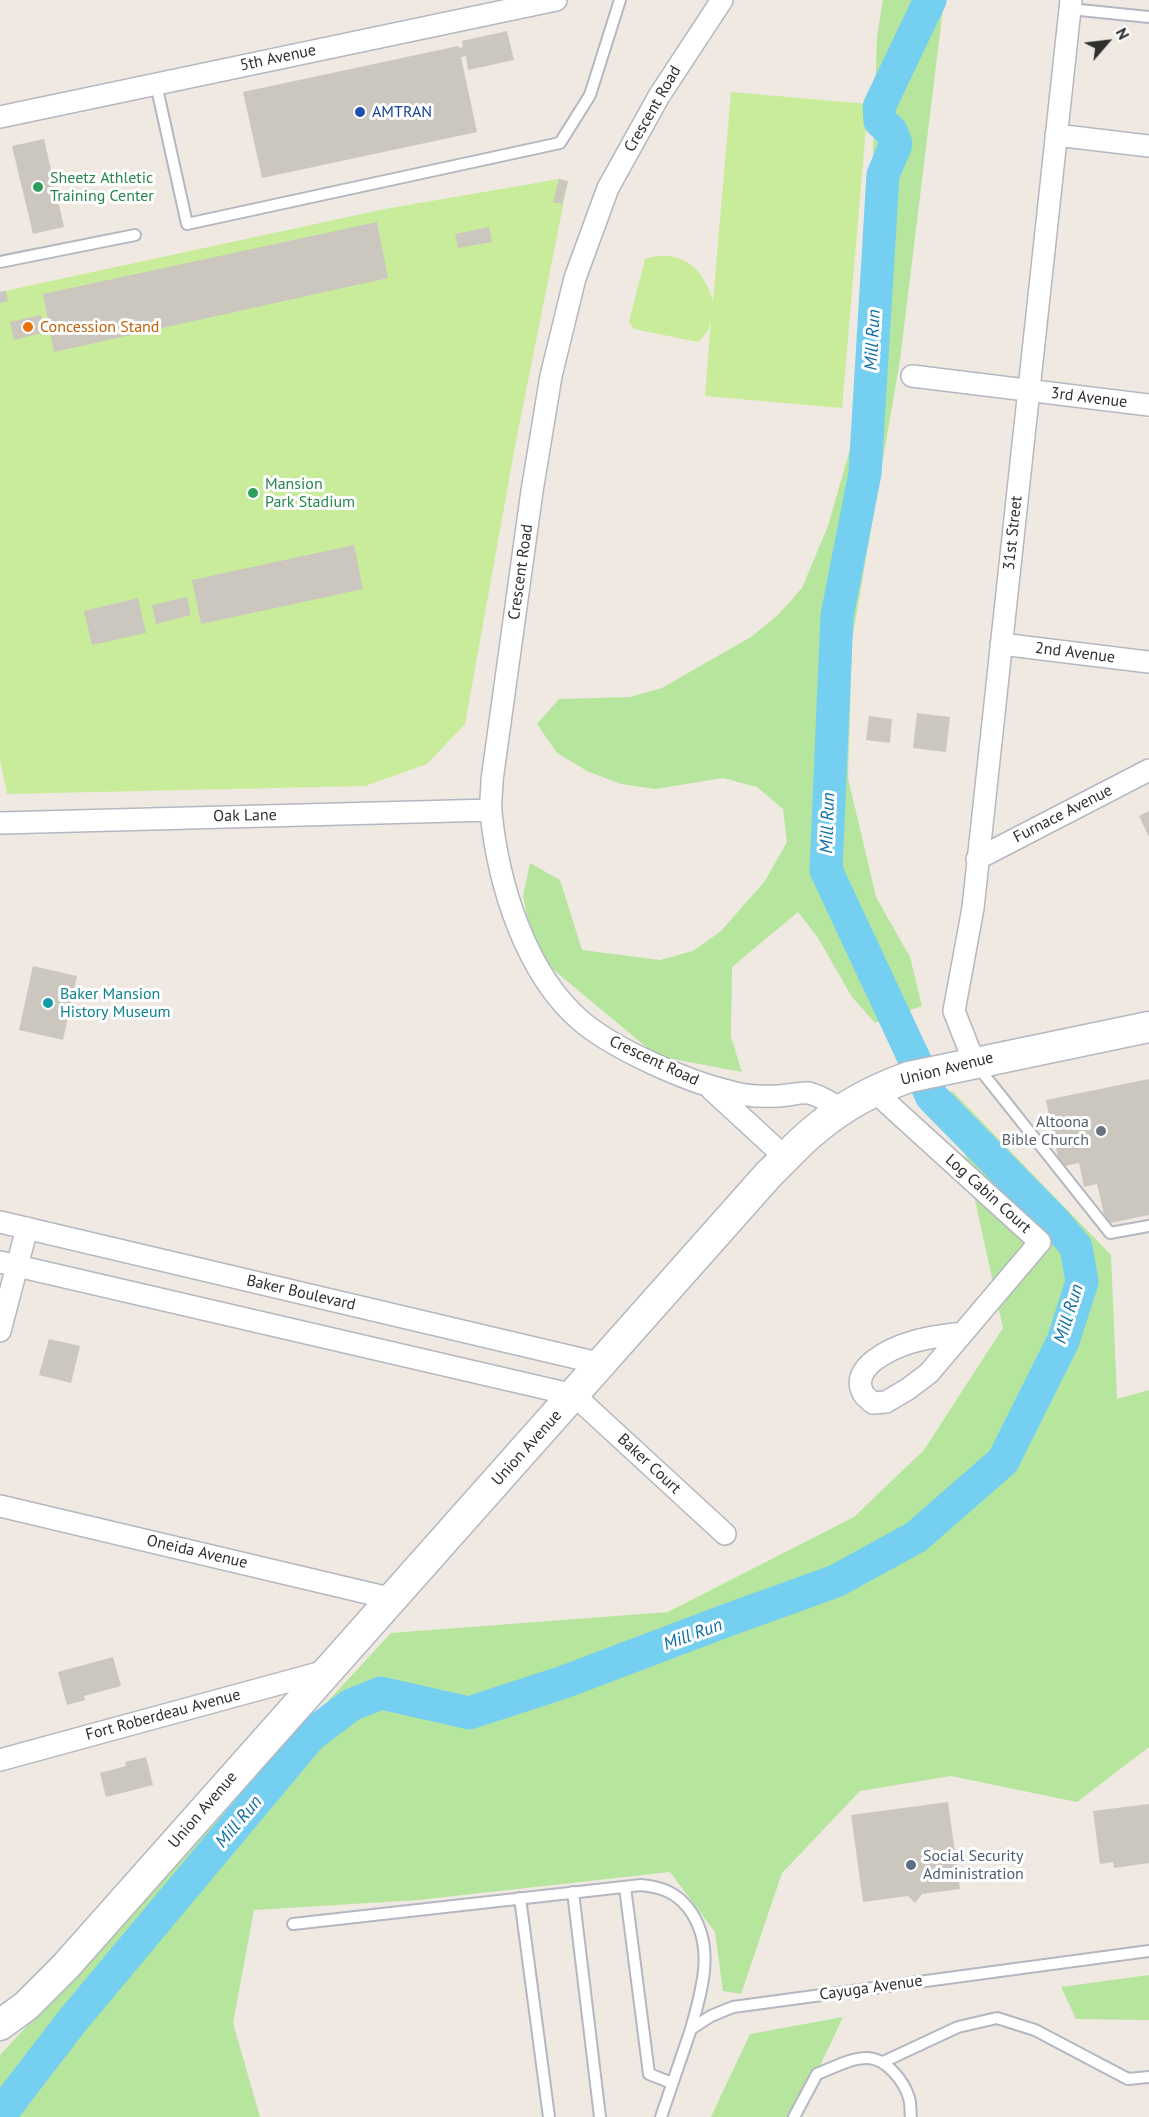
<!DOCTYPE html>
<style>
body{margin:0}
#map{position:relative;width:1149px;height:2117px;overflow:hidden;background:#efe9e1;font-family:"PT Sans",sans-serif}
canvas{display:block}
.north{position:absolute;left:1077px;top:12px;width:60px;height:60px;-webkit-text-stroke:4px #fff;paint-order:stroke;rotate:62deg;font-size:16px;font-weight:700;line-height:24px;text-align:center;color:#2e2e2e}
.north::after{content:'';display:block;margin:auto;width:21px;height:27px;background:#2e2e2e;clip-path:polygon(50% 0,100% 100%,50% 72%,0 100%)}
</style>
<div id="map">
<canvas width="1149" height="2117"></canvas>
<div class="north">N</div>
</div>
<script>
const g = document.querySelector('canvas').getContext('2d');
g.lineJoin = 'round';
function fill(path, color) {
  g.fillStyle = color;
  g.fill(path, 'evenodd');
}
function trace(path, color, width, dash) {
  g.strokeStyle = color;
  g.lineWidth = width;
  g.lineCap = dash ? 'butt' : 'round';
  g.setLineDash(dash || []);
  g.stroke(path);
}
function label(font, color, halo, rows, align = 'center') {
  g.font = font + ' "PT Sans",sans-serif';
  g.lineWidth = 6;
  g.setLineDash([]);
  g.textBaseline = 'middle';
  g.strokeStyle = halo;
  g.fillStyle = color;
  for (const [text, x, y, turn = 0] of rows) {
    g.save();
    g.translate(x, y);
    g.rotate((+turn || 0) * Math.PI / 180);
    g.textAlign = isNaN(turn) ? turn : align;
    if (halo) g.strokeText(text, 0, 0);
    g.fillText(text, 0, 0);
    g.restore();
  }
}
fill(new Path2D(`
 M883,0H944L900,360L852,640L848,778L876,897L910,957L922,1006L875,1023L852,997L818,938L798,912L732,967L731,1037L742,1072L657,1056L549,966L530,929L523,896L530,863L560,880L582,950L660,960L693,951L721,931L765,881L787,842L783,809L757,787L723,778L655,789L621,784L587,771L557,753L537,724L559,699L630,697L662,688L751,637L779,614L802,588L828,526L855,432L871,216L877,36Z
 M951,1090L1111,1255L1117,1399L1149,1390V1747L1077,1802L951,1776L860,1791L782,1873L741,1994L723,1991L715,1932L670,1872L418,1900L254,1910L233,2023L260,2117H0V2055L391,1633L668,1612L854,1517L924,1450L1003,1328Z
 M1149,1975V2020L1076,2019L1061,1987Z
 M843,2017L796,2117H711L750,2034Z`), '#b6e59e');
fill(new Path2D(`
 M731,92L868,104L842,408L705,396L711,321L708,331L698,342L634,329L629,322L645,259C682,247 704,270 713,301Z
 M559,179L568,181L516,441L465,724L427,764L365,786L7,794L0,759V292L385,209Z`), '#c9ec9a');
trace(new Path2D(`
 M0,2115L72,2021L311,1735L351,1705L381,1693L469,1713L564,1682L725,1621L836,1581L916,1537L1003,1461L1063,1341L1082,1282L1076,1247L1055,1222L932,1097L826,870L837,616L865,473L883,175L896,144L891,131L880,121L879,107L930,0`), '#75cff0', 33);
fill(new Path2D(`
 M507,31L514,60L468,70L466,56L461,57L477,132L262,178L243,92L458,46L459,48L463,47L462,41Z
 M44,139L64,227L33,234L12,146Z
 M559,179L568,181L562,204L553,202Z
 M377,222L388,278L54,352L43,294Z
 M489,227L492,242L458,248L455,234Z
 M6,291L8,301L0,303V292Z
 M41,315L46,332L14,340L10,322Z
 M354,545L363,589L201,624L192,580Z
 M187,597L191,615L156,624L152,605Z
 M138,598L146,633L92,645L84,611Z
 M917,713L950,717L946,752L913,748Z
 M869,716L892,719L890,743L866,740Z
 M1149,811V837L1139,816Z
 M33,966L77,976L63,1040L19,1030Z
 M1149,1079V1215L1106,1224L1097,1184L1084,1187L1079,1163L1060,1167L1046,1100Z
 M49,1339L80,1346L71,1383L39,1375Z
 M113,1657L121,1686L84,1696L85,1700L67,1705L58,1672Z
 M146,1757L153,1785L106,1797L100,1773L126,1766L125,1762Z
 M948,1802L960,1889L922,1894L915,1903L908,1896L863,1902L851,1815Z
 M1149,1804V1863L1114,1868L1113,1862L1100,1864L1093,1811Z`), '#cbc7bf');
const service = new Path2D(`
 M1070,9L1149,17
 M156,84L187,224L560,143L590,95L620,0
 M0,262L135,235
 M978,1067L1110,1233L1149,1226
 M625,1887L649,2074L672,2083
 M573,1892L600,2117
 M520,1898L549,2117
 M293,1924L641,1885C661,1887 676,1892 689,1909C716,1946 702,1989 691,2029
 M883,2062L958,2027L997,2018L1035,2030L1128,2079L1149,2077
 M661,2117L691,2029L711,2016L733,2007L1149,1951
 M794,2117L817,2074C833,2068 850,2058 867,2058C886,2058 904,2081 909,2098C911,2104 910,2111 911,2117`);
const minor = new Path2D(`
 M722,0L659,96L608,188L575,278L551,376L532,491L492,780C492,791 490,802 491,812C498,883 525,973 581,1021C614,1049 686,1081 728,1091C744,1096 761,1097 777,1096C788,1096 799,1092 809,1093C819,1095 832,1104 842,1109
 M0,117L556,0
 M1056,135L1149,146
 M912,376L1149,405
 M1001,644L1149,662
 M0,823L491,810
 M977,859L1149,770
 M974,1062L954,1011L973,908L1071,0
 M711,1089L786,1158
 M874,1091L1040,1242L929,1373L908,1389L886,1402L873,1403C870,1400 865,1397 863,1393C849,1367 892,1348 912,1342C928,1337 946,1335 963,1333
 M0,1222L602,1364
 M0,1262L574,1395L725,1534
 M0,1331L27,1228
 M0,1506L393,1599
 M0,1760L326,1671`);
const secondary = new Path2D(`
 M0,2025L26,2006L65,1967L769,1174C785,1159 799,1142 816,1129C843,1106 875,1089 909,1077L1149,1027`);
trace(service, '#b4b7c1', 14);
trace(minor, '#b4b7c1', 24);
trace(secondary, '#b4b7c1', 33);
trace(service, '#fff', 10);
trace(minor, '#fff', 21);
trace(secondary, '#fff', 30);
for (const [x, y, r, color] of [
 [360,112,6,"#1a4fb4"],
 [38,187,6,"#2e9e5b"],
 [28,327,6,"#e8710a"],
 [253,493,6,"#2e9e5b"],
 [48,1003,6,"#0f9aa8"],
 [1101,1131,6,"#6b7280"],
 [911,1865,6,"#5c6f8a"]
]) {
  const dot = new Path2D();
  dot.arc(x, y, r, 0, 2 * Math.PI);
  g.fillStyle = color;
  g.fill(dot);
  trace(dot, '#fff', 2);
}
label('16px', '#2e2e2e', '#fff', [
 ["5th Avenue",278,58,-12],
 ["Crescent Road",653,109,-60],
 ["3rd Avenue",1089,398,7],
 ["31st Street",1013,533,-84],
 ["Crescent Road",521,572,-82],
 ["2nd Avenue",1075,653,7],
 ["Furnace Avenue",1063,814,-27],
 ["Oak Lane",245,816,-1],
 ["Crescent Road",654,1061,25],
 ["Union Avenue",947,1069,-14],
 ["Log Cabin Court",988,1194,42],
 ["Baker Boulevard",301,1293,13],
 ["Union Avenue",527,1448,-48],
 ["Baker Court",649,1464,43],
 ["Oneida Avenue",197,1552,13],
 ["Fort Roberdeau Avenue",163,1715,-15],
 ["Union Avenue",203,1810,-49],
 ["Cayuga Avenue",871,1988,-8]
]);
label('16px', '#164399', '#fff', [
 ["AMTRAN",372,112]
], 'left');
label('16px', '#27864d', '#fff', [
 ["Sheetz Athletic",50,178],
 ["Training Center",50,196],
 ["Mansion",265,484],
 ["Park Stadium",265,502]
], 'left');
label('16px', '#c56008', '#fff', [
 ["Concession Stand",40,327]
], 'left');
label('16px', '#0d838f', '#fff', [
 ["Baker Mansion",60,994],
 ["History Museum",60,1012]
], 'left');
label('16px', '#5b616d', '#fff', [
 ["Altoona",1089,1122],
 ["Bible Church",1089,1140]
], 'right');
label('16px', '#4e5e75', '#fff', [
 ["Social Security",923,1856],
 ["Administration",923,1874]
], 'left');
label('italic 18px', '#0d6fa3', '#fff', [
 ["Mill Run",873,340,-87],
 ["Mill Run",828,823,-88],
 ["Mill Run",1069,1314,-73],
 ["Mill Run",693,1635,-20],
 ["Mill Run",239,1822,-50]
]);
</script>
